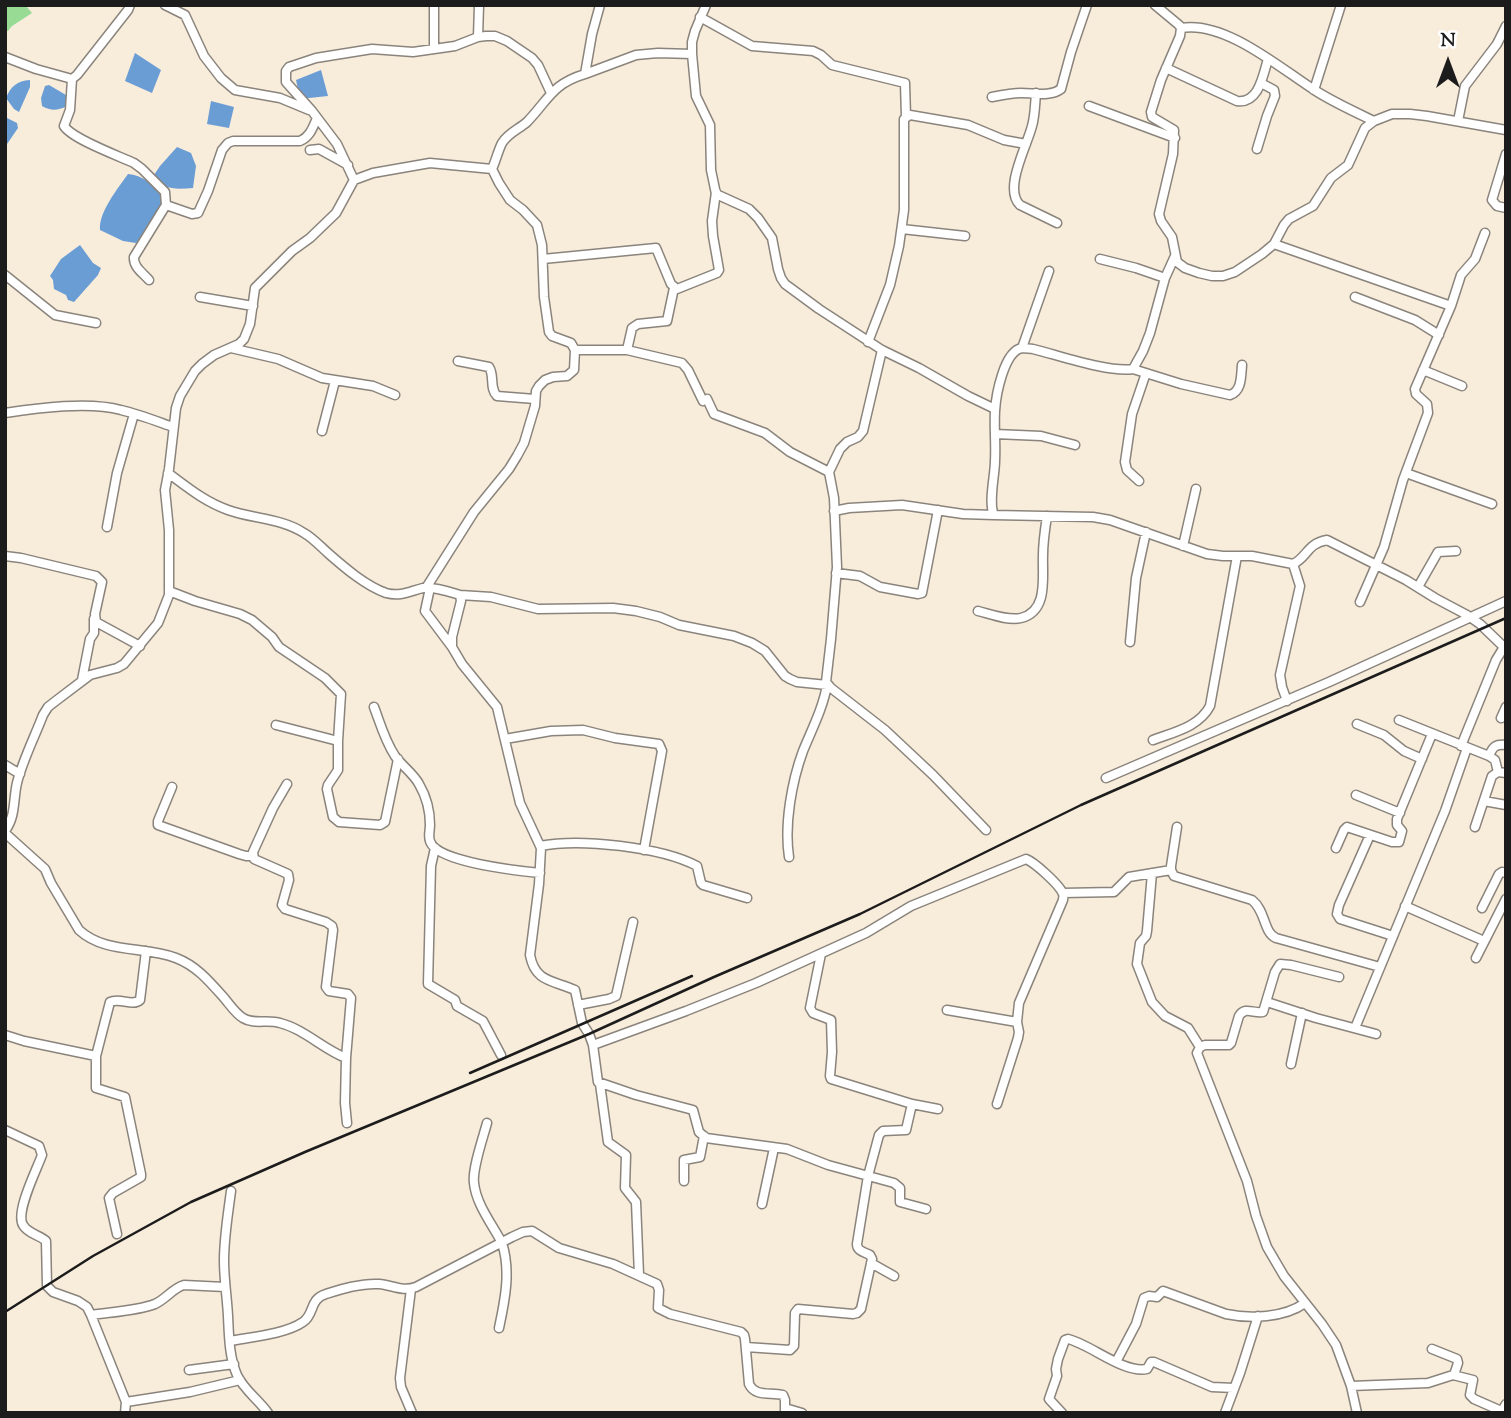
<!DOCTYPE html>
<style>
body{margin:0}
#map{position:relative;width:1511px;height:1418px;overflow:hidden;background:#f8ecdb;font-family:"Sorts Mill Goudy",serif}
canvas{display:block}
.frame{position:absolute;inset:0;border:7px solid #1c1c1c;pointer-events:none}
.north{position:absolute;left:1413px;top:28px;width:70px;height:70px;-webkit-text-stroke:5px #fff;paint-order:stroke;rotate:0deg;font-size:19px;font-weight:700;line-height:28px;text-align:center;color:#1c1c1c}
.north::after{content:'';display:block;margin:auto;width:24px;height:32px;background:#1c1c1c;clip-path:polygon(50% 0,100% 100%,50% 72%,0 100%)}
</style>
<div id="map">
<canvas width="1511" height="1418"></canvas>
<div class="frame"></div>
<div class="north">N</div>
</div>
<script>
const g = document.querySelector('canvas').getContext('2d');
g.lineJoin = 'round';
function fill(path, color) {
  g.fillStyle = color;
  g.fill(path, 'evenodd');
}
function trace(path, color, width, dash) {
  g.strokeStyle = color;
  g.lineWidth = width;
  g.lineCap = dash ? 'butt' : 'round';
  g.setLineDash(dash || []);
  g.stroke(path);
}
fill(new Path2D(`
 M5,5H25L32,13L12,26L8,31L5,30Z`), '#97db94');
fill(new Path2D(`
 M135,53L161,70L152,93L125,81Z
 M321,70L328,96L300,99L296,80Z
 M30,80V87L19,112L14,109L6,98C11,86 17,81 30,80Z
 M49,85L66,95L67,106C57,111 51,111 42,106L41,98L45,86Z
 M211,101L234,107L229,128L207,124Z
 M5,117L17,123L18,128L5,147Z
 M177,147L191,153L196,166L193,188C178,189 161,191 154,175L160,166Z
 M128,174C142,175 154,185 165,194L163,207L143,239L136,243L123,241L100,230C98,213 118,188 128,174Z
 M80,245L93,263L101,268L98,275L74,302L68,300L66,295L54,289L53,280L50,276L61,259Z`), '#6b9dd5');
const minor = new Path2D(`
 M130,5L128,10L77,75L72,79L70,110L64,126C72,139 119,156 134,163L142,169L165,192L166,205L134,257C133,267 143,273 149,280
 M165,5L185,15L204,56L221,78L235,90L280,98L309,110
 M434,5V49
 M600,5L592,34L585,74L636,55L658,53L692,54
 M706,5L695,31L692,42V54L696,96L710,125L711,170L716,194L749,209L758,218L772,238L778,269L781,278L785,284L819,309L882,350L919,368L968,396L995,409
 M1155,5L1179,25L1181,28L1180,36L1161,80L1151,112L1152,117L1174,130L1173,154L1159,214L1161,221L1172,237L1177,262L1185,268L1199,273L1212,276H1223L1235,272L1262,254L1274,244L1284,225L1289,219L1313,206L1331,178L1348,165L1365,128L1374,121L1392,114H1410L1427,116L1506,130
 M700,17L752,46L813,51L821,55L832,65L905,83L906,117
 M1181,28C1225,20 1281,69 1316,91C1335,103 1355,112 1374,121
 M478,37L479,5
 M5,57L36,69L72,79
 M1166,68L1237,101C1259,104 1263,75 1268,59
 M1314,90L1341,5
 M1036,93C1035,104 1035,116 1032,126C1027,146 1003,189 1020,205L1057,223
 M992,97C1002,95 1012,93 1021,93C1035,93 1050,97 1061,89L1071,52L1087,5
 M1089,106L1175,138
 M1458,121L1465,86L1497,44L1506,26
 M1257,149L1267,116L1275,96L1274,90L1261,83
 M310,150L319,149L348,165
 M1506,154L1492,200L1497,206L1506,208
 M354,180L337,144L312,111L286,82V71L289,67L316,58L372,49L413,52L455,46L478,37L486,36H495L507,41L532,58L538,65L551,93
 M166,205L192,214L198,213L208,191L222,150L228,143L233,141H300C310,137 313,127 317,118
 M902,229L965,236
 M1274,244L1451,306L1415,389L1416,394L1427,404L1428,413L1403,480L1384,547L1360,602
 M1175,256L1165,278L1150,333L1143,351L1133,369C1109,373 1058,355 1033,349C1030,349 1026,348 1022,348C1004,351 996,395 995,411C994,427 996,444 995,461C995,475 988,503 994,515L1093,517L1110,520L1207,554L1223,556H1252L1293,564C1308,557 1306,544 1327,540L1406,580L1435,598L1467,615L1480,624L1506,649
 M543,259L656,248L671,284L677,289L717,273L719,270L713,236L712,221L716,192
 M1100,259L1136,268L1165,278
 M5,275L55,315L96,323
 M200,297L253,306
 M1355,297L1415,320L1439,335
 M1451,306L1461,275L1475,259L1485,233
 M868,342L890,285L899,246L904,210V119L910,115L968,125L1004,140L1026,144
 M231,348L278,359L322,378L373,386L395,395
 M1022,348L1049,271
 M575,350H627L682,363L688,370L703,401
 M627,350L632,328L638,324L667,321L674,288
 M882,350L863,431L858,437L847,442L840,449L829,472L834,498L837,567L831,639L826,682L831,688L885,730L933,775L986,830
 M458,361L489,367C495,376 489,388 497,396L535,399
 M1133,369L1181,384L1230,395C1242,391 1241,376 1242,365
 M1423,370L1462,386
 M707,399L714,414L765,433L790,452L829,472
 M5,413C38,408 89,401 121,410C138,414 156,421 173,427
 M322,431L335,381
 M995,434L1041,436L1075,445
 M168,473C187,487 205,502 228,510C253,519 281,518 304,533C313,538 321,547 329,554C345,568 366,586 386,593C401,597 410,591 423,588C433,586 450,592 460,595L461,601L452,637V647L462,664L497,707L520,803L541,848L539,884L530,955C535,982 552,980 575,990L582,1023L589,1034L593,1045L598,1082L636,1095L693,1110L699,1132L706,1138L787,1149L828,1165L894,1183L900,1188V1202L926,1209
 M1406,473L1492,504
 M1139,481L1127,470L1125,462L1132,414L1146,373
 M834,511L849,508L902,505L963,514L994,515
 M107,527L117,473L134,414
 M1183,546L1196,489
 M5,556L21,558L96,576L102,582L95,614L96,622L140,646
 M836,573L860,576L880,587L918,594L922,593L938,510
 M1418,587L1438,552L1456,551
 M426,588L474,512L509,469L517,456L524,443L535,406L536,391L539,386L545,380L553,377L567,376L574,370L575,350L571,343L552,336L549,332L544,297L542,245L537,225L523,210L510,200L499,183L492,169C496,160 498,151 502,143C508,133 519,129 527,122C549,99 552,84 585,74
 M430,588L425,611L452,647
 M169,591L195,601L240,614L252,620L272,637L279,647L325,678L341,694L338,741V770L328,785L327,789L333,817L339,822L380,825L385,822L398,759
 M460,595L491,597L538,609L613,608L636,611L660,617L679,625L734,636L752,643L765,651L785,676L790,679L797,682L827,685C823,708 812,729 803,751C792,781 784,824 789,857
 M978,611C990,614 1008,621 1021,618C1049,611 1042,576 1043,555C1043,542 1045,529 1047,516
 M1130,642L1136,578L1146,532
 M82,680L90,639L94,633V619
 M1287,701L1282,687L1280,675L1300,586L1293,564
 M374,707C380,723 385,741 395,756C402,766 413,773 419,784C426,796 430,811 430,825C430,830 428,836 430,841C435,862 520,871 540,873
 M1501,718L1506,707
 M1399,720L1489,756L1495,760L1498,772
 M1357,724L1384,735L1404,751L1422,759
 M276,725L338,741
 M505,739L551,731L583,730L615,738L659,744L662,751L644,850
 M1153,740C1174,732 1199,727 1210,706L1237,556
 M1461,746L1496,660L1504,647
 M1489,756C1493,746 1496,744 1506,745
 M5,765L20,774
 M1106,778L1329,682L1506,601
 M172,787L158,821V825L239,854L246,856H252
 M1356,795L1400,813
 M1484,801L1506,805
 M1177,827L1171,866V870L1174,876L1252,900C1266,911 1263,932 1276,938L1380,967
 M1475,827L1492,776L1498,772L1506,773
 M5,831C16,816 13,800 17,783C22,762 35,736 43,715L48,707L57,700L90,675L117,668L124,664L158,623L169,595V530L165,490L169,469L176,408L180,396L195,371L202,364L214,355L239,344L244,339L250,324L255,288L292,251L310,238L336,213L354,180L373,173L430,163L492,169
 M5,833L45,869L51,883L79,930C105,954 145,946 176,958C197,966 210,982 225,999C230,1005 236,1014 243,1018C254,1025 268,1019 280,1023C304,1029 323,1049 346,1058L351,998L348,994L329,991L326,987L333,930L332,926L326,922L285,909L282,905L289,880L288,874L254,859L253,852L273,808L287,784
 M1370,835L1339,905L1337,914L1340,919L1393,936
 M540,846C580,838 661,847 697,866L701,883L703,885L747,898
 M435,848L431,866L428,984L455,1000L457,1006L483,1021L501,1055
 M1336,848L1344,830L1347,827L1392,842H1399L1402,831L1397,825V819L1432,734
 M1152,873L1147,931L1146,936L1140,943L1137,964L1152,1002L1165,1016L1188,1028L1200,1047
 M1063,893L1114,892L1129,877L1171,870
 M1405,906L1484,941
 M1482,908L1499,874L1502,872L1506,873
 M821,954L810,1008L813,1013L831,1020L832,1052L830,1076L831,1079L912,1104L938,1109
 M1476,958L1506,899
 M1339,977L1291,965L1280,964L1275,972L1263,1012C1254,1014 1245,1006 1239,1016L1231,1043L1229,1045H1205L1200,1047L1197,1053L1247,1181L1256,1216L1267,1247L1284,1276L1322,1324L1336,1345L1351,1386L1357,1413
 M1267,1002L1316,1018L1376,1034
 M578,1005L609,999L616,996L633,922
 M947,1010L1017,1022
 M1355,1028L1445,811L1467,748
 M5,1035L24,1041L96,1056
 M593,1045L686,1011L756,983L866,933L911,906L1026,859C1034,862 1060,885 1063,894C1064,896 1063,898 1063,900L1019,1003L1017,1022L1019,1032L1018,1038L997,1104
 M346,1058L345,1103L347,1123
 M1291,1064L1302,1013
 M600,1084L608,1142L626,1155L625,1188L636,1202L639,1275
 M487,1123C483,1138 472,1169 474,1183C476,1204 492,1224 502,1243C511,1271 505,1300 499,1328
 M5,1130L39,1146L42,1155C37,1169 15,1212 23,1225C28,1234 40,1235 46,1241L47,1286L53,1292L78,1301L87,1307L91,1315L126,1402L125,1413
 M684,1181V1160L700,1157L704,1136
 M231,1191C228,1214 224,1237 224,1261C224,1279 227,1297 228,1316C229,1335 229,1357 237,1375C244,1390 258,1399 268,1413
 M762,1204L774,1148
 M117,1234L109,1198L113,1193L141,1177V1174L125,1097L96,1088V1056L110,1002C120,997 132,1007 140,1000L146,951
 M871,1263L894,1276
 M411,1289L400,1378L401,1387L412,1413
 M91,1315C111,1312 137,1311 155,1304C166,1299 173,1288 184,1285L225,1287
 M230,1341C251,1337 286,1334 303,1322C315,1314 309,1299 326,1294C342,1289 361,1283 379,1284C392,1285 402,1292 416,1287L512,1237L523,1232L532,1231L559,1248L613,1264L657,1284L659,1290L658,1308L670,1314L741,1332L744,1335L745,1339L749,1384C755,1397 770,1392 783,1395L785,1400V1413
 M746,1347L790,1350L794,1346L795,1313L798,1309L853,1314L857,1313L861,1309L872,1259L870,1255C864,1252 857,1251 857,1244L868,1176L879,1135L883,1131L906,1130L912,1104
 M1432,1349L1457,1359L1458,1363L1454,1375
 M1116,1362L1136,1324L1144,1298L1149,1296L1157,1297L1163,1291L1226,1314C1250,1319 1284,1318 1305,1303
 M189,1370L234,1364
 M1351,1386L1428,1383L1453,1375L1473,1380L1470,1395L1474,1399L1499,1410L1503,1409L1506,1404
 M126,1402L190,1392L240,1380
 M785,1408L802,1413
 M1062,1413L1049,1399L1057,1376L1056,1369L1058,1359L1065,1340L1068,1339C1090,1344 1124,1374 1147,1369L1151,1362H1154L1212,1387L1234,1388
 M1225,1413L1240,1373L1258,1316`);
trace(minor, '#8a847c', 11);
trace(minor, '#fff', 8);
trace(new Path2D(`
 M470,1073L692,976
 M5,1312L93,1256L191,1202L305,1152L589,1034L714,977L860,914L1081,805L1506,618`), '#1c1c1c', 2.5);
</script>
